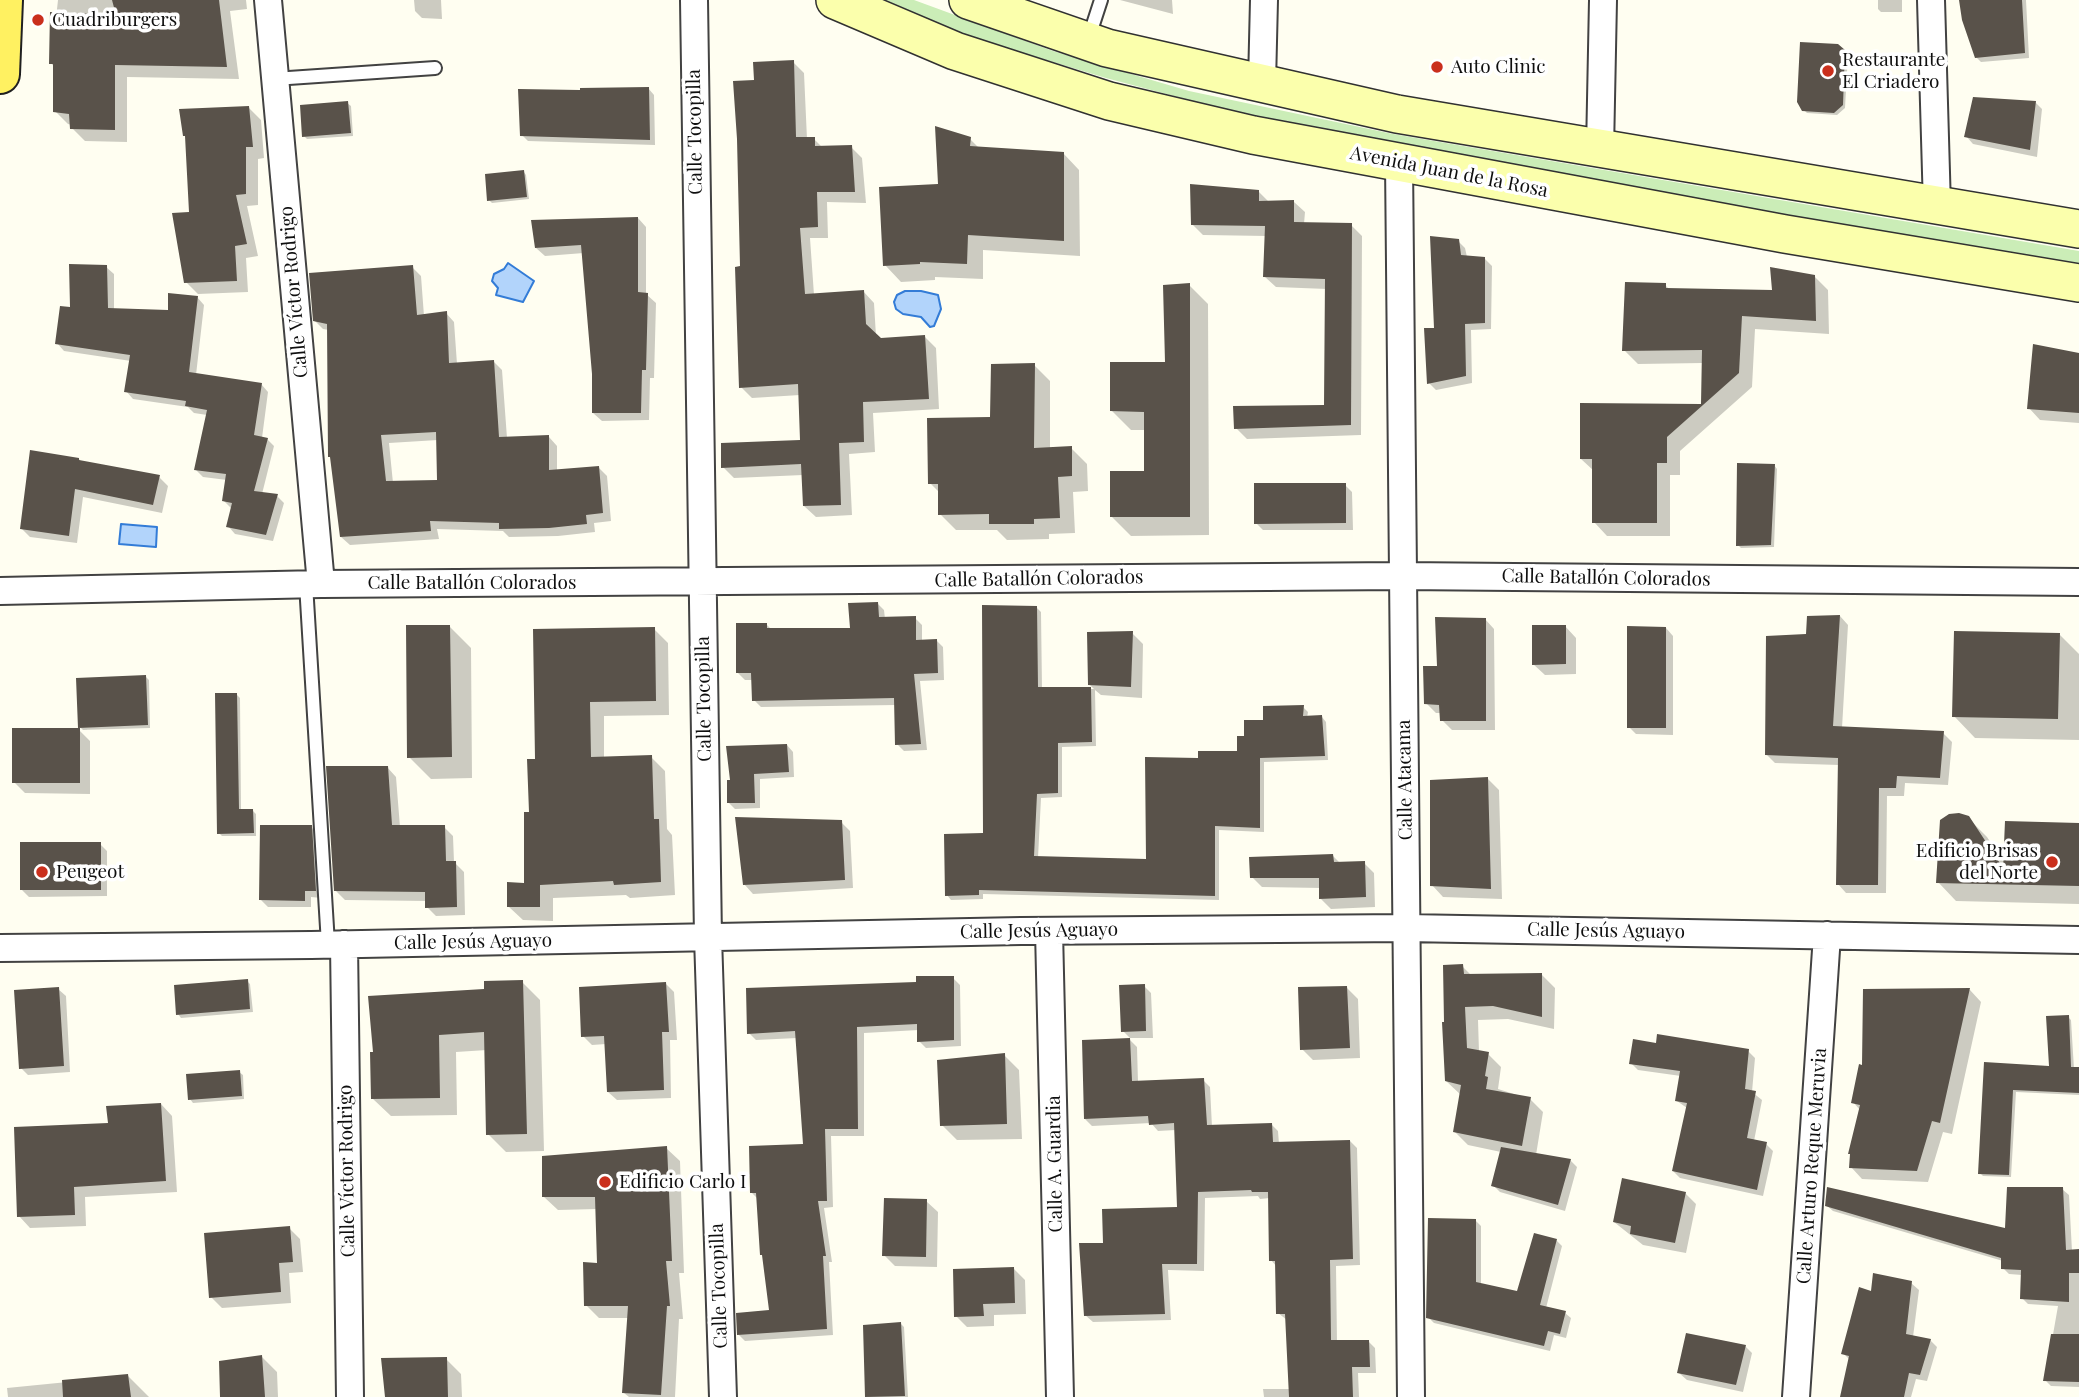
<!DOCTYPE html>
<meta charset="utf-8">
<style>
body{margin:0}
canvas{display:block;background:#fffef1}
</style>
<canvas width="2079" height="1397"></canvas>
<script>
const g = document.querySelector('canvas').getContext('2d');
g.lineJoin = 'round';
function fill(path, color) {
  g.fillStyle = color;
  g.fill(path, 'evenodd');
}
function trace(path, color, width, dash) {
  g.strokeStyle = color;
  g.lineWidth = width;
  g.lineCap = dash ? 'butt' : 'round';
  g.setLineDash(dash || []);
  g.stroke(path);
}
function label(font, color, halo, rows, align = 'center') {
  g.font = font + ' "Playfair Display",serif';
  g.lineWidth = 7;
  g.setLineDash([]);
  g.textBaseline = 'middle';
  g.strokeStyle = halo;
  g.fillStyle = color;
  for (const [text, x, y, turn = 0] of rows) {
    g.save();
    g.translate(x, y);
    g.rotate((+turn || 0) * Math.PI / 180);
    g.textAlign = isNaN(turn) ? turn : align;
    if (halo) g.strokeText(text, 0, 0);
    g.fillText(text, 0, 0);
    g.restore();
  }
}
fill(new Path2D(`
 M880,0H914L1053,51L1189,91L1393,134L2079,251V265L1463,159L1219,108L1106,78L963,35Z`), '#cbedb7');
const water = new Path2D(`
 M508,263L534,281L523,302L496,295L498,288L492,281L494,274L504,269Z
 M905,291H921L938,295L941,309L934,326L930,327L921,317L903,314L896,309L894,302L897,295Z
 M121,524L157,527L156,547L119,544Z`);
fill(water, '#b2d4fb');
trace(water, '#337cd7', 2);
fill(new Path2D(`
 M58,0H246L247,9L230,11L239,79L127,77V142L85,141L72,128V125L68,124L55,111V68L51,63Z
 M414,0H441L442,19L422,18L415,11Z
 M1120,0H1172L1173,14Z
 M1878,0H1902V12H1881L1878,9Z
 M1960,0H2026L2029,58L1981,62L1976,57Z
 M1837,45L1848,55L1845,108L1837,115L1807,113L1804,110Z
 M793,62L804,73L807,139H814L823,148L851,147L862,158L866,203L827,202L828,238H810L814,295L863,291L874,303L876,336L880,340L925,337L936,348L939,409L873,413L875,452L849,454L852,515L816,517L804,506L803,475L734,478L723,467L802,441L800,395L752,398L741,387L742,268L756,82Z
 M648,88L654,95L655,145L528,141L522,135L582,92Z
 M2035,102L2042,109L2037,157L1973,144L1966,136Z
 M347,103L351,106L353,136L307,139L304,136Z
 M249,108L261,120L264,158L258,159V205L247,206L258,256L246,258L248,292L198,294L186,282L191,214Z
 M970,139L979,148L1063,153L1079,170L1080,256L983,250V279L935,277V280L901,282L885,265Z
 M523,171L526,175L529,199L492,203L489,200Z
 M1259,192L1269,202H1294L1305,212L1304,224L1351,225L1362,236L1361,435L1247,439L1236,428L1326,406L1327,289L1276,287L1265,277L1267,236L1203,235L1192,224Z
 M638,218L646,227V294L656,303L654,378H650L649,420L602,421L593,413V374L584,253L545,256L536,248Z
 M1458,241L1465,248L1467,257L1485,259L1492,266L1491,329L1471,330L1472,383L1436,390L1429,383Z
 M106,267L114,274V310L170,312L197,297L204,305L196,375L261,384L268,392L262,438L267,439L274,446L262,494L277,496L284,503L273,541L235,534L228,526L231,508L224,501L227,480L203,477L196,470L207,415L194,413L188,407L133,399L126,391L131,361L64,351L57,343L72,308Z
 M412,267L421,276L424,316L446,313L454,322L457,364L494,362L502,370L507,438L549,437L557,446V471L599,468L607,476L611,521L594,523L595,532L558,536L509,537L503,531L437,529L439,539L350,545L341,537L329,330L323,329L315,321ZM438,440L439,481L393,483L389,443Z
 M1814,276L1828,290L1829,334L1755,329L1752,387L1680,451V475H1670V536H1607L1594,522V471L1581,459L1582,405L1702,406L1703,363L1638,364L1624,350L1665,285L1670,290L1773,292Z
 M1189,285L1208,304L1209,535L1131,536L1112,517L1146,473V430H1131L1112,411L1167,363Z
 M2079,355V423L2040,420L2029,408Z
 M1034,365L1050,381V449L1071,448L1087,464L1088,491L1073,492L1075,533L1049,534V539L1007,540L997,530H956L940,514V493L930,483L992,419Z
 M79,459L82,463L159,477L168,486L162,513L83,497L77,543L30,537L21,528Z
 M1774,465L1777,469L1774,547L1741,548L1738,545Z
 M1345,485L1352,492L1353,530H1263L1256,523Z
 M877,603L884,610L885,619L915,618L922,625V641L936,640L943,647L944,680L920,681L927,750L904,751L897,744L896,705L761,707L754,700L753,680H745L738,673L766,624L772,630H851Z
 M1036,607L1041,612L1042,689H1094L1089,684L1132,633L1143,644L1142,698L1101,695L1095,690L1096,746L1062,747V797L1041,798L1038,858L1148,860L1200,760L1239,753L1245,738L1265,722L1303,707L1308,712L1307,718L1322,717L1326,722L1328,760L1264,762V832L1219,830V900L983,894V899L951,900L947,895L985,835Z
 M1840,616L1848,625L1842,728L1943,733L1952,742L1948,785L1905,783L1904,796H1887L1886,893H1846L1838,884L1839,765L1775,763L1766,754L1808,635Z
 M1485,619L1494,629L1495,730H1452L1442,720V713H1436L1426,703L1439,667Z
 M1565,626L1576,638V674L1545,675L1533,664Z
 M450,627L471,648L472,778L431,779L409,757Z
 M1666,628L1673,636V735L1636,734L1629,727Z
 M654,629L668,643L669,715L604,716V758L651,757L665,771L667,829L672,835L675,895L630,898L626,895L553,898V921L523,920L509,907L525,884L537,760Z
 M2059,634L2079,654V740L1975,738L1954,716Z
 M146,677L149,680L150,728L79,730L90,741V794L25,793L14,782V730H83L80,727Z
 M236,694L240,698L241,811H253L256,814V836H222L219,833Z
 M787,745L793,752L794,777L760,779V808L735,809L729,803V782Z
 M387,767L396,777L400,827H444L453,836L454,862L464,872L465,915L436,916L427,907V901L345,900L335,890Z
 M1488,779L1499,790L1502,899L1443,897L1432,885Z
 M1968,818L1987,837L2005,864L2079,824V904L1956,901L1938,882Z
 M841,822L850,831L853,888L753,894L744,884Z
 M311,827L319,835L322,898L311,897V907H268L261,900Z
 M100,844L107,851V896L29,897L22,890Z
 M1333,856L1341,864L1364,863L1374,873L1375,907L1331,909L1321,899V888L1262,887L1252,877Z
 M1462,966L1472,976L1542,975L1555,988L1554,1029L1508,1019L1478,1020L1479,1052L1488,1054L1501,1067L1498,1089L1530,1099L1543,1112L1536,1155L1570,1160L1577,1167L1565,1211L1500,1192L1493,1185L1501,1152L1468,1145L1455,1132L1461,1095L1446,1081Z
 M953,978L960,985L961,1046L926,1048L919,1041V1030L864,1033V1136H831L833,1207L824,1208L832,1262H829L833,1335L745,1341L738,1334L770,1312L758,1199L752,1193L805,1146L797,1038L756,1040L749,1033L918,983Z
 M247,981L250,984L253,1012L181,1018L178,1014Z
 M522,982L540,1000L544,1151L506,1152L488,1134L487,1050L456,1052L457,1115L391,1116L373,1099L374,1054L485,990Z
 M666,984L674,992L677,1040H670L671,1098L617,1100L608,1092L606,1044L592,1045L583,1036Z
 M1144,986L1151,993L1153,1038H1130L1123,1031Z
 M1347,988L1358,999L1360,1058L1313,1060L1302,1049Z
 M58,989L66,996L70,1072L28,1075L21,1068Z
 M1865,990H1970L1981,1002L1952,1134L1943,1132L1928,1182L1862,1179L1851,1167L1860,1110L1853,1102L1863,1067Z
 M2068,1017L2071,1020L2074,1069H2079V1095L2016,1092L2011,1177L1983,1176L1980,1173L1986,1064L2051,1068Z
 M1130,1040L1137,1047L1138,1082L1203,1080L1210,1087L1212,1127L1271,1124L1278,1131L1279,1144L1350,1141L1357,1148L1360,1265L1336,1266L1337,1342L1368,1341L1375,1348L1376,1373H1358L1359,1397H1264L1263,1389H1290L1287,1320L1278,1313L1277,1267L1271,1260L1270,1198L1260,1199L1258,1196L1205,1198L1204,1271L1168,1270L1171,1320L1093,1322L1085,1315L1105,1244L1179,1209L1176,1130L1158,1131L1151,1123L1092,1126L1085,1119Z
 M1658,1045L1748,1051L1755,1058L1752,1092L1762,1100L1754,1141L1766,1144L1773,1151L1763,1196L1680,1178L1673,1171L1687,1108L1677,1101L1681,1076L1638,1070L1631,1063Z
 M1004,1055L1019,1070L1022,1139L957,1140L942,1125Z
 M239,1072L243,1075L244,1099L193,1103L190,1099Z
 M161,1104L172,1116L177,1192L85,1197L86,1226L30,1228L19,1216L109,1125Z
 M666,1148L680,1161L684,1273H679L683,1319H679L675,1397H629L624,1393L629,1318H599L586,1305L599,1265L597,1209L558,1210L544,1197Z
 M2062,1189L2069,1195L2072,1251H2079V1387L2051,1386L2045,1380L2058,1306L2028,1304L2022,1298V1275L2009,1274L2003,1268V1261L1833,1211L1826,1205L2007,1230Z
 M1685,1193L1696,1204L1686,1253L1643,1245L1614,1222Z
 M926,1201L938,1212L937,1267L895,1266L884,1255Z
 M1475,1220L1481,1226V1285L1519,1294L1556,1240L1562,1246L1546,1308L1565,1313L1571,1318L1566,1338L1554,1335L1550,1351L1434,1323L1428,1317Z
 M289,1228L300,1239L303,1272L289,1273L291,1303L222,1308L211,1297Z
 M1014,1269L1025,1280L1026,1314L994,1315V1326L967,1327L956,1316Z
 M1911,1283L1919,1290L1913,1337L1930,1340L1937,1347L1927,1381L1916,1379L1911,1397H1841L1850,1360L1843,1353L1873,1293Z
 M901,1324L904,1327L908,1397H868Z
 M1745,1346L1752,1353L1743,1392L1687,1380L1679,1373Z
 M262,1357L277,1372L278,1397H222Z
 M446,1359L461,1374L462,1397H386Z
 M128,1376L149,1397H8L7,1388Z`), '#0003');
fill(new Path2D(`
 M112,0H219L227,67L115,65V130L70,129L69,114L53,112V64H49L50,12L116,15Z
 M1959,0H2022L2025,53L1975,58L1962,20Z
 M1800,42L1838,44L1845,50L1843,105L1834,113L1802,111L1797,102Z
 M794,60L796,137H815V146L852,145L855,192H817L818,227L800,228L805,294L864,290L866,324L881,338L925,335L929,399L863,402L864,442L839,443L841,505L803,506L801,464L721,468V443L800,440L798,384L739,388L735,267L740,266L737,139L733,81L754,80L753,62Z
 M649,87L650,140L520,136L518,89L580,90V88Z
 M1973,97L2036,101L2030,150L1964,137Z
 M348,101L351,133L302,137L300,105Z
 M249,106L253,147H246V194L236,195L247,244L235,246L237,281L184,283L172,213L189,212L185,136H183L179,109Z
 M935,126L971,137L970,146L1064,152V241L968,235L967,264L920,262V264L883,266L879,187L938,184Z
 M524,170L527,197L487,201L485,174Z
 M1190,184L1259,190V201L1294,200V222L1352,223L1351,425L1234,429L1233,406L1324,405L1325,279L1263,277L1265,226L1191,225Z
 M638,217V292L648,293L646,370H642L641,413H592V374L581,245L535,248L531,220Z
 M1430,236L1459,239L1461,255L1485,257V323L1465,324L1466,376L1427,384L1424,328H1434Z
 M69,264L107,265L108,308L168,310V293L198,296L189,372L262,383L254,435L268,438L254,491L278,494L266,535L226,527L232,503L222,501L226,474L194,470L207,410L185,406L186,401L124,392L130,355L55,344L60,306L70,307Z
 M413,265L417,315L447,311L449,363L494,360L499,437L549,435V470L599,466L603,513L586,515L587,524L549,528L499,529V523L430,521L431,531L340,537L330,457H328L327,324L313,321L309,273ZM436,432L437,480L386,481L381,435Z
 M1770,267L1815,275L1816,321L1742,316L1739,373L1667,437V463H1657V523H1592V459H1580V403L1701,404L1702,350L1622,351L1625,282L1666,283V288L1772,290Z
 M1190,283V517H1110V471H1144V412L1110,411V362H1165L1163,285Z
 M2033,344L2079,353V413L2027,409Z
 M1035,363L1034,448L1072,446V476L1058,477L1060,518L1034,519V524H989V514L938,515V484H928L927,418L990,417L991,364Z
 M30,450L79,458V460L160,475L153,505L75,489L69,536L20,529Z
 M1737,463L1775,464L1771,545L1736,546Z
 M1254,483H1346V523L1254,524Z
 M878,602L879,617L916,616V640L937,639L938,673L914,674L921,744L895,745L894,698L752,701L751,673H736V623H767V628H850L848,603Z
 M982,605L1037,606L1038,687H1091L1092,742L1058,743V793L1037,794L1034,856L1146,859L1145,757L1198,758V751H1237V736H1244V720H1263V706L1304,705L1303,716L1322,715L1325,756L1260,758V828L1215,826V896L979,890V895L945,896L944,834L983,833Z
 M1840,615L1833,726L1944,731L1940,778L1897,776L1896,788H1879L1878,885H1836L1838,758L1765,755L1766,636L1806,634L1807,616Z
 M1435,617L1486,618V721H1440L1439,705L1424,704L1423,666H1437Z
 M406,625H450L452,757L407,758Z
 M1532,625H1566V664L1532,665Z
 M1627,626L1666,627V728H1627Z
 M655,627L656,701L590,702L591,757L652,755L654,819H659L661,882L614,885L613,881L540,885V907H507V882L524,883V812H529L527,759H535L533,629Z
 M1133,631L1131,687L1088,685L1087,632Z
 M1954,631L2060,633L2058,719L1952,717Z
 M146,675L148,725L78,728L76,678Z
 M215,693H237L239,809H253L254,833L217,834Z
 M12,728H80V783H12Z
 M787,744L789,772L754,774L755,803H727V780H730L726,746Z
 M326,766H388L392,825H445L446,861H456L457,907L425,908V892L334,891Z
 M1488,777L1491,889L1430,886V780Z
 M1959,813L1969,816L2003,868L2005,821L2079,823V886L1936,883L1940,820L1949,814Z
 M735,817L842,820L845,880L743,885Z
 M260,825H312L316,891H305V901L259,900Z
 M20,842H101V890H20Z
 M1333,854L1334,862L1365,861L1366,897L1319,899V878H1250L1249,857Z
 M1463,964L1464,974L1542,973V1017L1493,1006L1465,1007L1467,1048L1489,1052L1485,1076L1488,1077L1486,1089L1531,1097L1522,1146L1453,1132L1461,1085L1445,1081L1442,1022H1444L1443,965Z
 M916,976H954V1040L917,1042V1024L857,1027L858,1129H825L827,1201H818L826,1256H823L827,1329L737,1335L736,1313L769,1310L762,1255H760L756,1193H750L749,1146L803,1144L795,1031L747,1034L746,988L916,982Z
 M248,979L250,1009L176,1015L174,985Z
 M523,980L527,1134L486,1135L484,1032L439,1035L440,1098L371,1099L370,1052H373L368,996L484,989V981Z
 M666,982L669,1032H662L664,1090L607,1092L604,1036L581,1037L579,987Z
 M1145,984L1146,1031L1121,1032L1119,985Z
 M1347,986L1350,1048L1300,1050L1298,987Z
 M59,987L64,1066L19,1069L14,990Z
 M1970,988L1940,1123L1932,1121L1917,1171L1849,1168L1850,1154H1848L1860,1105L1851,1103L1859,1064L1862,1065L1863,989Z
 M2069,1015L2071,1067H2079V1093L2013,1090L2009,1175L1978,1174L1984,1062L2049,1066L2046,1016Z
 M1657,1034L1749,1049L1745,1089L1756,1091L1747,1138L1767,1142L1757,1190L1672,1171L1687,1103L1675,1101L1680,1071L1629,1064L1633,1039L1656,1043Z
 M1130,1038L1132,1081L1204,1078L1207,1125L1272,1123L1273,1142L1350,1140L1353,1259L1330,1260L1331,1340H1369L1370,1367H1352L1353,1397H1289L1285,1314H1276L1275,1261H1269L1268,1192H1252L1251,1190L1198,1192L1197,1264H1162L1165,1314L1084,1316L1079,1243H1103L1102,1209L1177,1207L1174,1123L1149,1125L1148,1116L1084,1119L1082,1040Z
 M1005,1053L1007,1124L940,1126L937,1060Z
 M240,1070L242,1096L188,1100L186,1074Z
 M161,1103L166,1181L74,1187L75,1215L17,1217L14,1127L108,1123L106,1106Z
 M667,1146L672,1261H666L670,1306H667L661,1395L622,1393L628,1306H584L583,1262L597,1263L595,1197H542V1156Z
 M1501,1147L1571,1159L1558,1205L1491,1186Z
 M1622,1178L1686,1192L1675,1243L1630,1234L1631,1226L1613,1222Z
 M1827,1187L2005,1228L2007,1187H2063L2066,1250L2079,1249V1273H2069V1302L2020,1299L2021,1270L2001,1269V1258L1825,1206Z
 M884,1198L927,1199L926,1257L882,1256Z
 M1428,1218L1476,1219V1282L1517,1291L1534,1233L1557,1239L1540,1305L1566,1311L1560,1334L1548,1331L1544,1346L1426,1318Z
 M290,1226L293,1262L279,1263L281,1292L209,1298L204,1233Z
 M1014,1267L1015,1303L983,1304L984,1316L954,1317L953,1269Z
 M1873,1273L1912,1281L1906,1334L1931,1339L1920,1375L1909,1373L1904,1397H1840L1849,1356L1841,1354L1859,1287L1871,1291Z
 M901,1322L905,1396L865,1397L863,1325Z
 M1686,1333L1746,1345L1736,1385L1677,1373Z
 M2051,1334H2079V1382L2043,1381Z
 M262,1355L265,1397H220L219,1361Z
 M447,1357L448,1397H385L381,1358Z
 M128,1374L131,1397H63L62,1380Z`), '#59524a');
const lane = new Path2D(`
 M1088,40L1101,0
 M274,79L435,68
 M306,584L328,944`);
const street = new Path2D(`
 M268,0L321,584
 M694,0L708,937L723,1397
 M1931,0L1937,207
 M1262,83L1264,0
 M1600,150L1603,0
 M1399,162L1411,1397
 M0,591L321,584L1402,576L2079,582
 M1049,931L1060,1397
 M344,944L350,1397
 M0,948L311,945L1021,931L1406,928L2079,940
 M1796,1397L1827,935`);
const secondary = new Path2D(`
 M835,0L955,51L1109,101L1253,135L1785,234L2079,283
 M968,0L1107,48L1397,114L2079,229`);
const primary = new Path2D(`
 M0,74L3,0`);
trace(lane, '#424242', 16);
trace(street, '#424242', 30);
trace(secondary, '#313131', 40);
trace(primary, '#202020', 42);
trace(lane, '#fff', 12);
trace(street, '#fff', 26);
trace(secondary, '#fbffac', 37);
trace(primary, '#fff161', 38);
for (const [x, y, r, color] of [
 [38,20,7,"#ca2f1c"],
 [1437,67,7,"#ca2f1c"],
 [1828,71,7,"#ca2f1c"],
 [2052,862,7,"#ca2f1c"],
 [42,872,7,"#ca2f1c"],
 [605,1182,7,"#ca2f1c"]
]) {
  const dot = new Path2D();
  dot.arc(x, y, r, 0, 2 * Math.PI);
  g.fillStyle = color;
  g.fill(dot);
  trace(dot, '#fff', 2.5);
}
label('19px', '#0f0f0f', '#fff', [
 ["Cuadriburgers",52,20],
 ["Restaurante",1842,60],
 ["El Criadero",1842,82],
 ["Auto Clinic",1451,67],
 ["Edificio Brisas",2038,851,"right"],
 ["del Norte",2038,873,"right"],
 ["Peugeot",56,872],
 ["Edificio Carlo I",619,1182]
], 'left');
label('19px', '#0f0f0f', '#fff', [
 ["Calle Tocopilla",695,132,-91],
 ["Avenida Juan de la Rosa",1449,172,11],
 ["Calle Víctor Rodrigo",294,292,-95],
 ["Calle Batallón Colorados",1606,578,1],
 ["Calle Batallón Colorados",1039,579,-1],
 ["Calle Batallón Colorados",472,583],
 ["Calle Tocopilla",704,699,-91],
 ["Calle Atacama",1405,780,-91],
 ["Calle Jesús Aguayo",1039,931,-1],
 ["Calle Jesús Aguayo",1606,931,1],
 ["Calle Jesús Aguayo",473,942,-1],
 ["Calle A. Guardia",1055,1164,-91],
 ["Calle Arturo Reque Meruvia",1812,1166,-86],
 ["Calle Víctor Rodrigo",347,1171,-91],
 ["Calle Tocopilla",719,1286,-92]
]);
</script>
